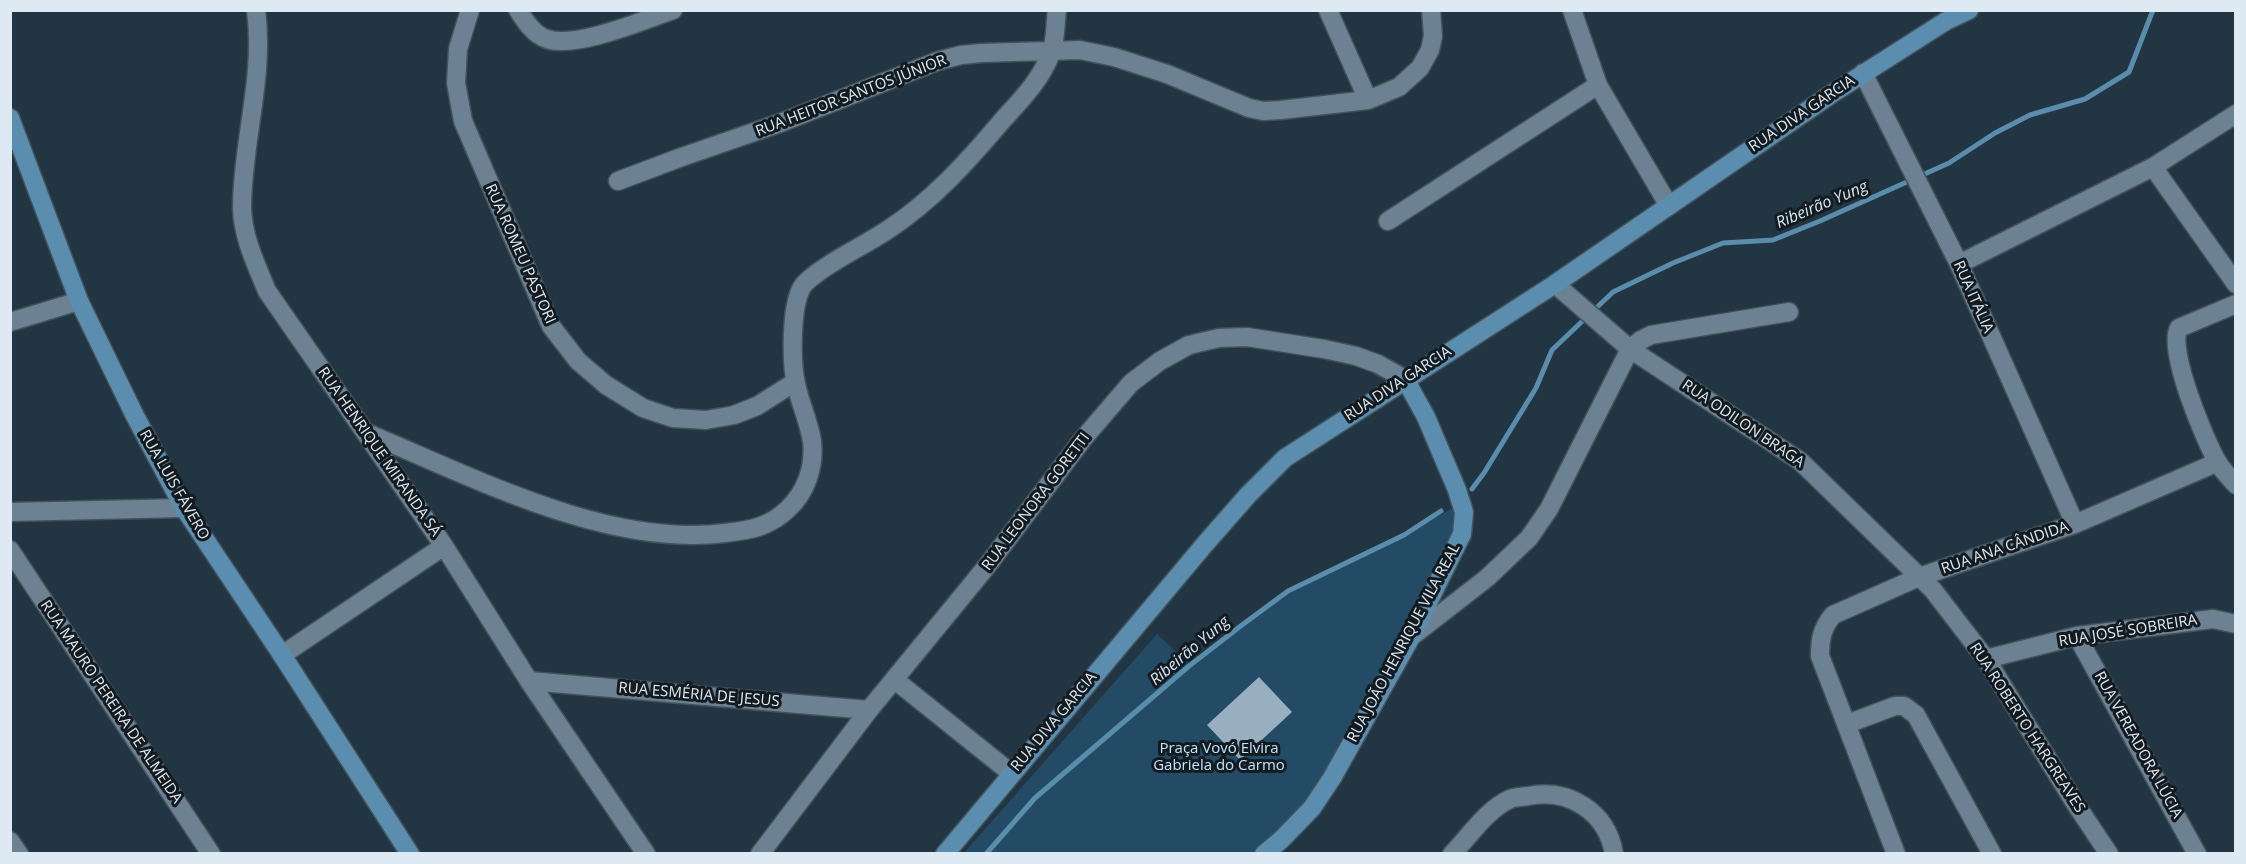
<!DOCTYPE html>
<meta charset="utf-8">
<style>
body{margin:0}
#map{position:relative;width:2246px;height:864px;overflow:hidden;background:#223542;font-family:"Open Sans",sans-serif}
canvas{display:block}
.frame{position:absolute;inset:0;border:12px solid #deeaf3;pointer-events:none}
</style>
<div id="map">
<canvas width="2246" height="864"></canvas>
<div class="frame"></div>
</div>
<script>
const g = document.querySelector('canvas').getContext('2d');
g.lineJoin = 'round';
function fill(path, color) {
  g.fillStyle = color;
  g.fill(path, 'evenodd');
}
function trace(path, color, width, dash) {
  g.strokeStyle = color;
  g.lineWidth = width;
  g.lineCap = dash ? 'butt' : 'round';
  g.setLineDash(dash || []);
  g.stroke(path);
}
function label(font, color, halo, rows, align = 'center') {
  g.font = font + ' "Open Sans",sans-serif';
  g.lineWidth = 6;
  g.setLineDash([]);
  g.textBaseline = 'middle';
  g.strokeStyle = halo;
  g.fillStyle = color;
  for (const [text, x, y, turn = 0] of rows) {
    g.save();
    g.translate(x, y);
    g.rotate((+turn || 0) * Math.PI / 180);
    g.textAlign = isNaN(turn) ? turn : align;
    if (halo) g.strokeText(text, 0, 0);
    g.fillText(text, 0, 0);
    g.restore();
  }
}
fill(new Path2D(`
 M1458,505L1451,546L1309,806L1257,853L963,854L1157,634L1190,665L1288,591L1404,535Z`), '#234b66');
trace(new Path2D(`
 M1472,489L1484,473L1536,388L1552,350L1613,292L1673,263L1723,243L1773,240L1820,221L1949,163L1995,133L2030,115L2085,99L2129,72L2153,10
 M986,854L1035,798L1189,666L1242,625L1288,591L1404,535L1441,511`), '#5a8dac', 5);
fill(new Path2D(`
 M1259,677L1292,712L1240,760L1207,725Z`), '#98afbf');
const street = new Path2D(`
 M256,10C265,77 242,142 242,208C243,238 256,264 267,291L444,546L529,681L646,854
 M470,10L458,49L456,83L463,121L551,326L578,361L606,385L643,408L673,418L706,420L734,415L757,406L795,382
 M518,10C525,21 534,35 547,39C576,49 644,20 673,10
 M1328,10L1368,100
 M1572,10L1598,85L1669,206
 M1863,73L1959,264L2075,524
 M2153,167L2236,284
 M618,181L679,158L780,123L938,61L961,55L981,53L1080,50L1114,57L1167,74L1249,108L1263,111L1281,110L1368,100L1399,87L1420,68L1430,50L1433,36L1431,10
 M1388,221L1598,85
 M1959,264L2153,167L2236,114
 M1555,284L1630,349L1800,461L1933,590L1986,659L2075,803L2109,854
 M2236,304L2179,328C2166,348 2206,443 2218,463C2223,471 2230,478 2236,485
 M10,322L79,301
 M367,433C473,477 608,548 725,533C751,530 769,527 788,509C806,492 815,467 812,441C809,422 800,403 796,384C791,361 791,309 801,289C803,284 807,281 812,277C835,258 864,246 889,229C933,200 967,162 1001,122C1020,101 1041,80 1051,53C1056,40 1055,24 1057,10
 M10,512L184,508
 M10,550L211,854
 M2077,636L2197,854
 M1411,637L1487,578L1529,538L1549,509L1630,349L1641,340L1651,335L1789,312
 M282,655L444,546
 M1986,659L2077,636L2213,619L2236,624
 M895,680L1011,773
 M529,681L869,710
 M1847,724L1895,706H1904L1916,715L1992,854
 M10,841L19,854
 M760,854L869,710L987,566L1083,439L1131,383L1160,361L1189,345L1219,338L1247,337L1324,349L1356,356L1378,364L1405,379
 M1452,854C1470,836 1486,810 1510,799C1515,797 1522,797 1528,796C1568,788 1607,811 1614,854
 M1896,854L1820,656C1820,639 1822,628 1833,615L1919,577L2075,524L2218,462`);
const secondary = new Path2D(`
 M10,118L79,301L135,416L184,508L282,655L410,854
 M945,854L1205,544L1248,495L1285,458L1555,284L1830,95L1946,21L1969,10
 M1264,854L1281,840L1312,808L1332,778L1411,637L1462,534L1464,512L1457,490L1426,417L1405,379`);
trace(street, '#41525d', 21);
trace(secondary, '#41525d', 21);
trace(street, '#6c8191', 18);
trace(secondary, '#5b8eae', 18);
label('15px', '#deeaf3', '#131b21', [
 ["RUA HEITOR SANTOS JÚNIOR",851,96,-21],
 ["RUA DIVA GARCIA",1802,114,-34],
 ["RUA ROMEU PASTORI",520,254,66],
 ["RUA ITÁLIA",1973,297,66],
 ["RUA DIVA GARCIA",1398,384,-33],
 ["RUA ODILON BRAGA",1743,424,34],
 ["RUA HENRIQUE MIRANDA SÁ",379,452,55],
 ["RUA LUIS FÁVERO",174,485,60],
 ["RUA LEONORA GORETTI",1036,502,-53],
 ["RUA ANA CÂNDIDA",2005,548,-19],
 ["RUA JOSÉ SOBREIRA",2128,631,-9],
 ["RUA JOÃO HENRIQUE VILA REAL",1404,643,-62],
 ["RUA ESMÉRIA DE JESUS",699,695,5],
 ["RUA MAURO PEREIRA DE ALMEIDA",111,702,56],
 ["RUA DIVA GARCIA",1054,722,-50],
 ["RUA ROBERTO HARGREAVES",2027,728,57],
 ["RUA VEREADORA LÚCIA",2138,745,61]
]);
label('15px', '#c0e2fb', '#131b21', [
 ["Praça Vovó Elvira",1219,749],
 ["Gabriela do Carmo",1219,766]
]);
label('italic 16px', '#d4e5f2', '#131b21', [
 ["Ribeirão Yung",1822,205,-23],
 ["Ribeirão Yung",1190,651,-40]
]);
</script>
